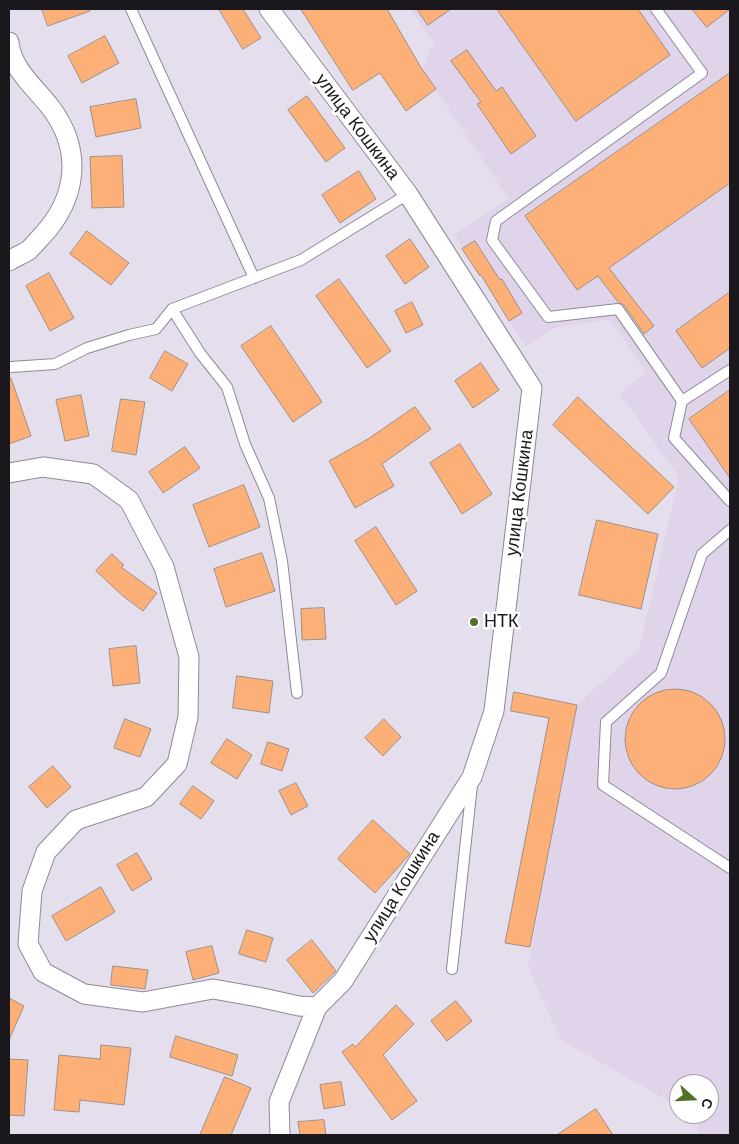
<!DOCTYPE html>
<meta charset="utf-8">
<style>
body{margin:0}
#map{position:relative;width:739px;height:1144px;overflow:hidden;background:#e5deed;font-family:Helvetica,sans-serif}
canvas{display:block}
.frame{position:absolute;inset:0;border:10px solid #1b181d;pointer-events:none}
.north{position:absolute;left:669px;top:1074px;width:50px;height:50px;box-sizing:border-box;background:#fff;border:1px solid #a4a3a5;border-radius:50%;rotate:110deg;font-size:14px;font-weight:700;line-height:20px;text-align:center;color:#1b181d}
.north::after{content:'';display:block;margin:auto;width:18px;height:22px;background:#527228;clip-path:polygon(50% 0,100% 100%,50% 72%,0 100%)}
</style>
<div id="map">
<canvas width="739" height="1144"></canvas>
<div class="frame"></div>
<div class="north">С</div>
</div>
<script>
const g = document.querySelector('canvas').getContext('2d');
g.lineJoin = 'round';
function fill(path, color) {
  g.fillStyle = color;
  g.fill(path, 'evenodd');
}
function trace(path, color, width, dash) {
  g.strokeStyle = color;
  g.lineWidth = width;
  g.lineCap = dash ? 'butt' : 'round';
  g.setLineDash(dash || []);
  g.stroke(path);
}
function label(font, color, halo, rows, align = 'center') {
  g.font = font + ' Helvetica,sans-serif';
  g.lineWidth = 5;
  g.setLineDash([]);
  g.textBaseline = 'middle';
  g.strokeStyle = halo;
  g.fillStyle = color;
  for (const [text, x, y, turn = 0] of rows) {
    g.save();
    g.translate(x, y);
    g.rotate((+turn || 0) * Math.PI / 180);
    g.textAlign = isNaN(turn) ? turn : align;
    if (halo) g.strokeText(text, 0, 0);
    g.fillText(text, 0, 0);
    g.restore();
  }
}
fill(new Path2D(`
 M410,9H730V1135H698L699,1119L691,1114H709V1084H679V1107L561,1040L528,967L577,705L639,649L679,477L620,394L646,372L610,319L554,328L526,347L454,234L509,199L422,69L434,42Z`), '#dfd4ea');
const building = new Path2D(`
 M42,9H90V11L48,26Z
 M219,9H243L261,38L243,49Z
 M301,9H387L420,66L436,89L406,111L380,73L353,90Z
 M417,9H451L428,25Z
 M497,9H638L670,55L576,121Z
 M692,9H730L707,27Z
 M105,36L119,63L82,83L68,56Z
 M467,50L496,91L502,87L536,136L511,154L477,104L481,102L451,61Z
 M730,73V183L609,268L654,326L644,334L624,305L618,302L598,276L577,290L525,216Z
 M307,96L345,148L326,162L288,110Z
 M136,99L141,128L96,137L90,107Z
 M122,156L124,207L92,208L90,157Z
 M359,171L376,199L340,223L322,195Z
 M87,231L129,263L111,285L70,254Z
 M410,239L429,267L405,284L386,256Z
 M475,241L500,280L502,279L522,313L509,321L481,275L480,276L462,249Z
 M49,273L74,318L50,331L26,286Z
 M339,279L391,351L367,368L316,296Z
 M730,292V348L702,368L676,331Z
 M412,302L423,325L406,333L395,311Z
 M271,326L322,402L293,422L241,346Z
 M165,351L188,364L172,391L150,378Z
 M481,363L499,390L473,408L455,381Z
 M9,378H11L31,436L9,444Z
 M730,390V478L689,419Z
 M81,395L89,436L65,441L56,400Z
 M578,397L674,487L648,514L553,425Z
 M121,399L145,402L136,455L112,451Z
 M415,407L431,429L382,464L394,486L355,508L329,461L368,439Z
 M460,444L492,494L462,514L430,463Z
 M185,447L200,468L163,493L149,472Z
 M244,485L260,527L209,547L193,505Z
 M597,520L658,534L641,609L579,595Z
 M376,527L417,591L396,605L355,541Z
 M262,553L275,591L226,607L214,569Z
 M112,554L124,565L121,567L157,593L143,611L123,596L96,571Z
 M324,608L326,639L302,640L301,609Z
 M136,646L140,683L113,686L109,649Z
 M237,676L273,681L269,713L233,708Z
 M625 739a50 50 0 1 1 100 0a50 50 0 1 1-100 0Z
 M514,692L577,705L530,947L505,943L549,718L511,711Z
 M125,719L151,729L140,757L114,748Z
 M384,719L401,737L383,756L365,738Z
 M227,739L252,755L237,779L211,763Z
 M268,742L289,749L282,771L261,764Z
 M53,766L71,787L47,808L29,787Z
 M296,783L308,806L291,815L279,791Z
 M193,786L214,801L201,819L180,804Z
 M373,820L410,854L375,893L338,859Z
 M137,853L152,879L132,891L117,865Z
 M101,887L115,912L66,941L52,916Z
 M247,930L273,938L266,962L239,954Z
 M312,940L336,971L313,993L287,960Z
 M212,946L219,973L193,980L186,952Z
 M113,966L148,970L145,989L111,985Z
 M9,998L24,1006L9,1040Z
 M456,1001L472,1021L447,1041L431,1021Z
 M396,1005L414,1024L383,1055L417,1101L392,1120L342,1052L353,1044L355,1047Z
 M176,1036L238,1055L232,1076L170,1057Z
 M101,1045L131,1048L124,1105L80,1100L79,1112L54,1110L59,1055L100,1059Z
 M9,1059L28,1060L24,1116L9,1115Z
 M225,1077L251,1088L231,1135H200Z
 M341,1082L345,1105L324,1109L320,1085Z
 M596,1109L613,1135H557Z
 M324,1120L326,1135H300L298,1122Z`);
fill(building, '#fcb077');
trace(building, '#9f9087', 1);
const service = new Path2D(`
 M131,9L254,278
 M656,9L702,73L496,221L492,240L548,317L618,309L682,401
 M172,309L200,353L227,387L245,444L269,498L282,561L297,693
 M11,367L55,364L87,348L129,335L156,329L172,309L301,260L408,194
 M730,370L682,401L674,438L730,501
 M730,530L702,554L661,673L606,722L603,785L730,868
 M452,969L472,785`);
const minor = new Path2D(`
 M269,9L408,194L532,388L494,711L472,777L343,981L317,1007L279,1102L280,1135
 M9,42C12,70 35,87 51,108C83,151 77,198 42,236C38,240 33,246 29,250C23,254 15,257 9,261
 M9,473L43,467L93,474L129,500L164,567L189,657L188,717L177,764L146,797L76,820L46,852L32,891L28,944L43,972L84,994L143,1002L213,989L258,997L299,1006L317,1007`);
trace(service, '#908997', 12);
trace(minor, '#908997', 21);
trace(service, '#fff', 10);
trace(minor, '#fff', 19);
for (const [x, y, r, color] of [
 [474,622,5,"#527228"]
]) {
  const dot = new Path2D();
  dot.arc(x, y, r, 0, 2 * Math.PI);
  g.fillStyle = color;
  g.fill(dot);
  trace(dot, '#fff', 2);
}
label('18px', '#1b181d', '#fff', [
 ["улица Кошкина",357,127,53],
 ["улица Кошкина",520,493,-83],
 ["улица Кошкина",402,887,-58]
]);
label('18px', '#1b181d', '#fff', [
 ["НТК",484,622]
], 'left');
</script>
